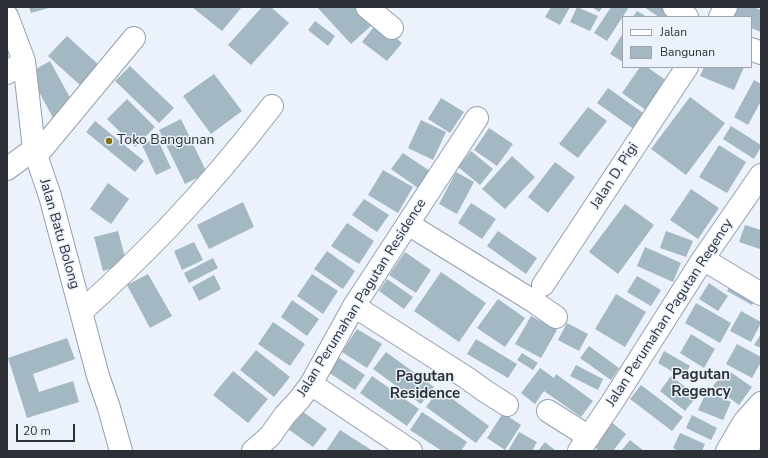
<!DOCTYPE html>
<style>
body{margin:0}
#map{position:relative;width:768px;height:458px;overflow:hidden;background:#ebf2fc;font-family:"Nunito Sans",sans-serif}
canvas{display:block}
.frame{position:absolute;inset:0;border:8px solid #2c3036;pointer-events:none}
.legend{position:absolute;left:622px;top:16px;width:130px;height:52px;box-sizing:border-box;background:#ebf2fc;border:1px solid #9fa4ad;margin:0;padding:5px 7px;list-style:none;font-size:12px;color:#2c3036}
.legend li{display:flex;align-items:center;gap:8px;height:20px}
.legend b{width:20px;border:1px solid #9fa4ad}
.scale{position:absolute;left:16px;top:424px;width:59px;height:18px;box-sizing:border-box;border:2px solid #2c3036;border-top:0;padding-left:5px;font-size:12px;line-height:14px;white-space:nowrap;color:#2c3036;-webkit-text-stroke:3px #ebf2fc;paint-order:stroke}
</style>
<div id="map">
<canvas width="768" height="458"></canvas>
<div class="frame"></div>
<ul class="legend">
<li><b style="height:5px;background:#fff"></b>Jalan</li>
<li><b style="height:11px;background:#a3b8c2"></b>Bangunan</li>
</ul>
<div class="scale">20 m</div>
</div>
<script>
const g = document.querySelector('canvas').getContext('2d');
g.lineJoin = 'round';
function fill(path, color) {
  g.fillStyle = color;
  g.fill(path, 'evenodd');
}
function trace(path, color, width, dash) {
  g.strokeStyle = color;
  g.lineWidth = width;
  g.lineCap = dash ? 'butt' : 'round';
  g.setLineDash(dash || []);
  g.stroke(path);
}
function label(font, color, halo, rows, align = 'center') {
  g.font = font + ' "Nunito Sans",sans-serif';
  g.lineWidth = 3;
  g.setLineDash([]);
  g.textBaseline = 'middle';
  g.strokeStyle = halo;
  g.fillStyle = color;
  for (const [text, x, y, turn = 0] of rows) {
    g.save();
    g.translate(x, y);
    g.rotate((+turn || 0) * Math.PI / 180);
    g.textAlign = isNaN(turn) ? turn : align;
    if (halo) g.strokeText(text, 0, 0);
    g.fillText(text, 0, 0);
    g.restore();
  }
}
fill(new Path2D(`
 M29,7H52L31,13Z
 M192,7H242L222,31Z
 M262,7H271L289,23L251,65L228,45Z
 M317,7H355L372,25L351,44Z
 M551,7H570L560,25L545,17Z
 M577,7L598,16L590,31L570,22Z
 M592,7H603L599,12Z
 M611,7H629L607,41L594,33Z
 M644,7H671L670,17H659Z
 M734,7H753L761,10V32L751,28V17H729Z
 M637,11L647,17H633Z
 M315,21L335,36L328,46L308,30Z
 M377,23L402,43L387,61L362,42Z
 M623,33V62L610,54Z
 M67,36L100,66L81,86L48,56Z
 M50,61L74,105L53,118L29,73Z
 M130,66L174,108L159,123L115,81Z
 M640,67H647L671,84L650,113L622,93Z
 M704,67H744L734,90L700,76Z
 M214,74L242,111L211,134L183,96Z
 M754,80L761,84V101L748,125L734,117Z
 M608,88L646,115L635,130L597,103Z
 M690,97L725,123L686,175L651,149Z
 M441,98L464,112L450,133L428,119Z
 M127,99L155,127L135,147L107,119Z
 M588,107L607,121L578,158L559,144Z
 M181,119L207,173L185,184L159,130Z
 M421,120L446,132L433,160L408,148Z
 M95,121L144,161L135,172L86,132Z
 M731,126L761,145V147L754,159L723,139Z
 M489,128L513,144L497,166L474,150Z
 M157,138L171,168L156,175L142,145Z
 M719,145L746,162L727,193L699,177Z
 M471,151L493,169L480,185L458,167Z
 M403,153L430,171L418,188L391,169Z
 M512,156L535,177L505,209L482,189Z
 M555,162L575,177L548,213L528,197Z
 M383,170L413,187L398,213L368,195Z
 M456,172L474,182L457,214L439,204Z
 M108,183L129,199L111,224L90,209Z
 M691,189L719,208L698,239L670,220Z
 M364,199L389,215L377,232L352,215Z
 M243,202L254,227L209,249L197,225Z
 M471,203L496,219L482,239L458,223Z
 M625,204L654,225L618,274L589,252Z
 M347,223L374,241L359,264L331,246Z
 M745,225L761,230L760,249L739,242Z
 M118,231L127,264L103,271L94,237Z
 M498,231L537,258L526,274L487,246Z
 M666,231L693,241L686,257L660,248Z
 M194,242L203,260L182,270L174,251Z
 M645,247L681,263L673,282L637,266Z
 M327,251L355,271L343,289L314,269Z
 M405,252L431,270L416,293L389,275Z
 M213,258L218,268L189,283L184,273Z
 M441,272L486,303L459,342L414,311Z
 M148,274L172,316L150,328L127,285Z
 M312,274L338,291L323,314L297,296Z
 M214,275L221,289L199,301L192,287Z
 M637,276L661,290L651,306L627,292Z
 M387,279L413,297L404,309L379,291Z
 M709,283L728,296L718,311L699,299Z
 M730,285L755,299L752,305L727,291Z
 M616,294L646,312L625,347L595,329Z
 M498,299L525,318L505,347L477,328Z
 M292,300L319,319L307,336L281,317Z
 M696,303L731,323L720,343L685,323Z
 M741,311L761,322V323L751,342L730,331Z
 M531,316L557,330L541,358L515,344Z
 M273,322L305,344L290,366L258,344Z
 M567,323L588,334L579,351L558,340Z
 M357,329L382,344L367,368L342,352Z
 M691,334L715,349L704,368L680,353Z
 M761,334V348L754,345Z
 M67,338L75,359L33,374L39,392L73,381L79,402L27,418L8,358Z
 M476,339L517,364L508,378L467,354Z
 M737,344L761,357V362L752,378L726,364Z
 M589,346L619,368L611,380L580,358Z
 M256,350L290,377L274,397L240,370Z
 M664,351L690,366L683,378L658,363Z
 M386,352L434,387L421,404L373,369Z
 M522,353L538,363L533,370L517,360Z
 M338,357L365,375L355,390L328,372Z
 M576,365L603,379L598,390L570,376Z
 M540,368L554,378L556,374L593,401L581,417L544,391L535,404L521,393Z
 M726,369L752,387L739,405L713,386Z
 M233,371L268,399L248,423L213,395Z
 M372,376L419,409L407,426L360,393Z
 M671,376L697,396L685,411L660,391Z
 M641,385L683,417L672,431L630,399Z
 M439,389L489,426L476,443L426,407Z
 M707,391L731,402L723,420L698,410Z
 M299,409L327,429L313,447L285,427Z
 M422,412L467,442L461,451H442L410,430Z
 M503,413L521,425L505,450L487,438Z
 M692,415L717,428L711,440L686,428Z
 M610,421L626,434L613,451H599L591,444Z
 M340,430L373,451H326Z
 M519,432L537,442L532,451H508Z
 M680,433L705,444L702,451H679L673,448Z
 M630,440L644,451H621Z
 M545,442L556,451H538Z`), '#a3b8c2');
const minor = new Path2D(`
 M367,7L392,28
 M674,7L687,17
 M7,16L24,61L34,149L50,196L81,312L98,376L109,408L121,451
 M720,17L726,7
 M751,49L761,53
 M7,73L24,61
 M36,156L134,38
 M7,169L34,149
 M408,224L533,301L556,317
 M703,259L761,294
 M543,285L687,67
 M354,306L467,378L485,391L507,405
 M81,312C111,285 139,258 167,229C204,190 239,149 272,106
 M311,384L411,451
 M548,411L589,437
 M253,451L270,436L285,415L299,400L311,384L354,306L477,118
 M579,451L611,404L703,259L761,175
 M727,451L744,422L761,403
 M747,451L758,423L761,413`);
trace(minor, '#959faf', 24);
trace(minor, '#fff', 22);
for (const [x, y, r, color] of [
 [109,141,4,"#7e7315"]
]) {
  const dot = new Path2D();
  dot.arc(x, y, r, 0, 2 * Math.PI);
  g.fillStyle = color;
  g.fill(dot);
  trace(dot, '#ebf2fc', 1.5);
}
label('14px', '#2c3036', '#ebf2fc', [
 ["Toko Bangunan",117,141]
], 'left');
label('14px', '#2c3036', '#ebf2fc', [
 ["Jalan D. Pigi",615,176,-57],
 ["Jalan Batu Bolong",59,234,74],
 ["Jalan Perumahan Pagutan Residence",362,298,-58],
 ["Jalan Perumahan Pagutan Regency",670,313,-57]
]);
label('bold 15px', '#2c3036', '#ebf2fc', [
 ["Pagutan",701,375],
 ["Regency",701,392],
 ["Pagutan",425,377],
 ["Residence",425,394]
]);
</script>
